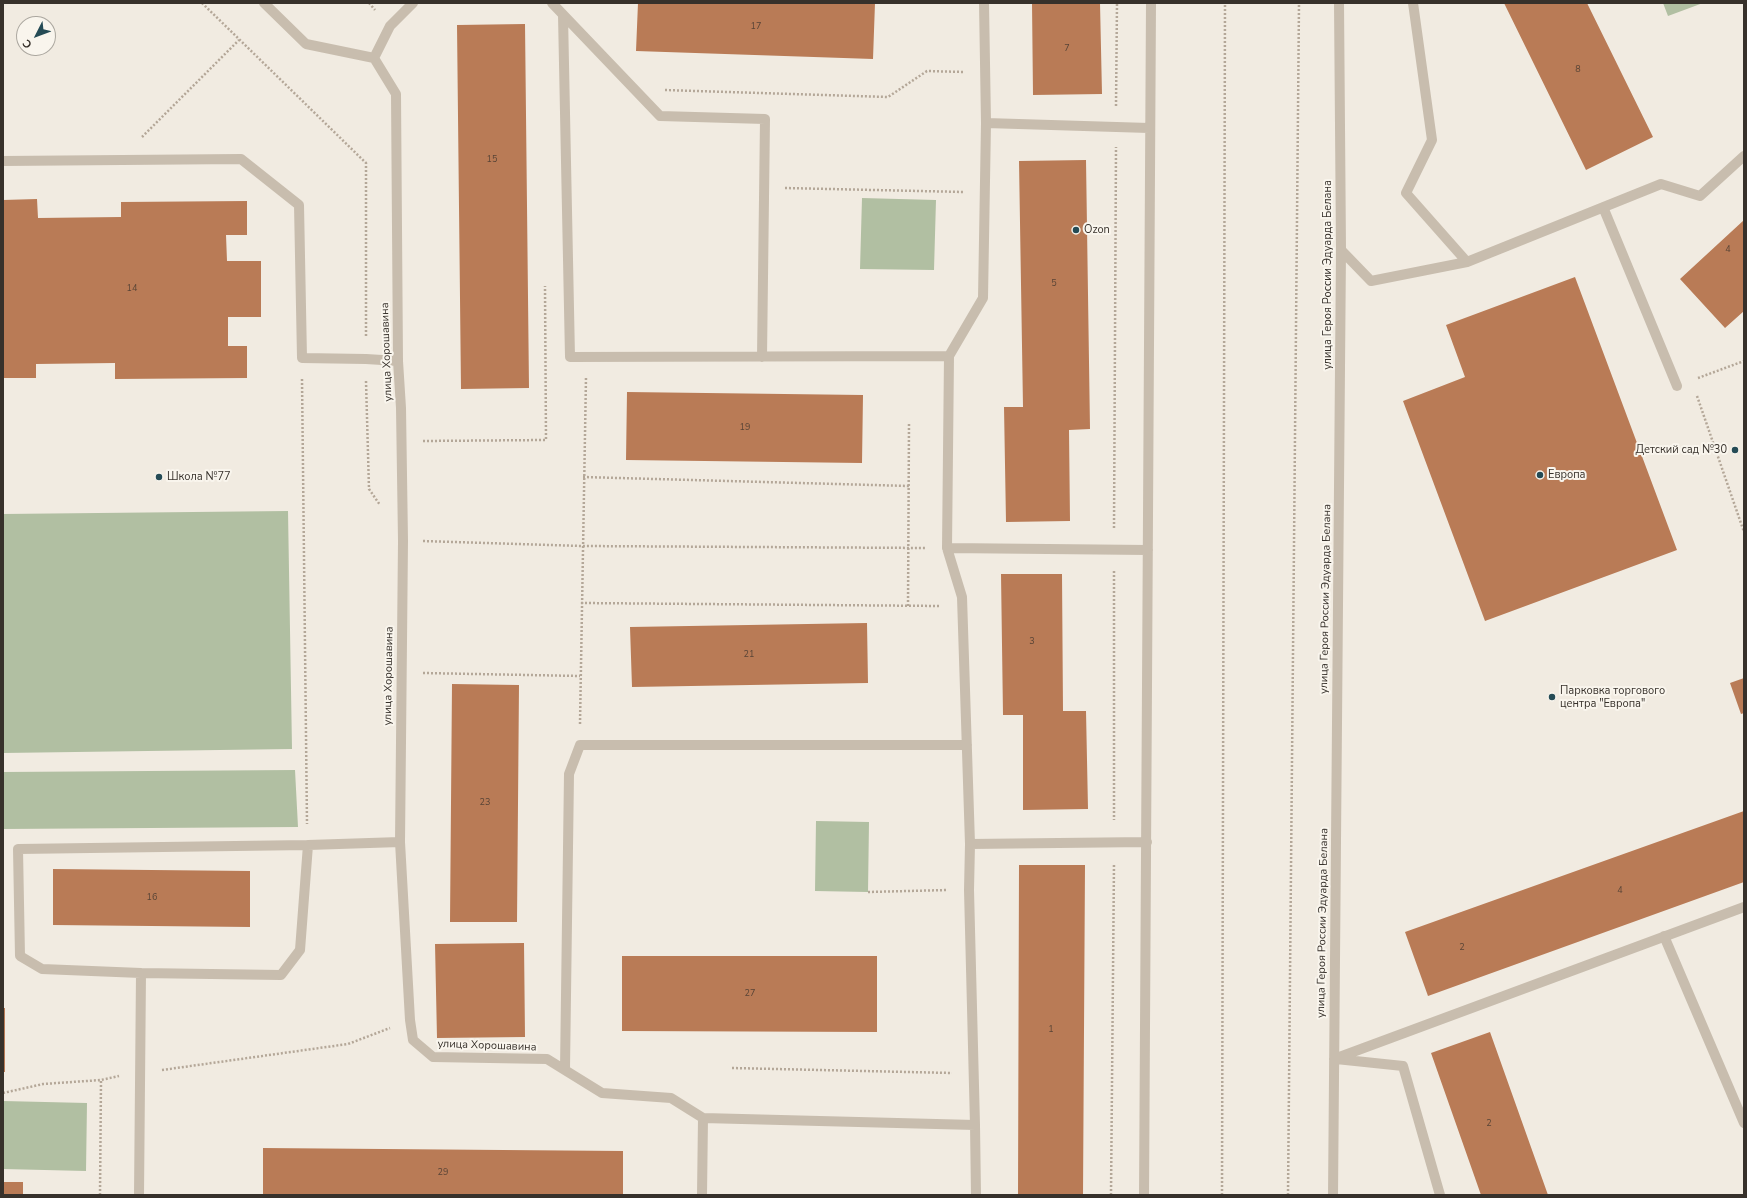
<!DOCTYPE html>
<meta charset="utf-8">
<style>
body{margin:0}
#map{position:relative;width:1747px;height:1198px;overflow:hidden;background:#f1ebe1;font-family:"Nunito Sans",sans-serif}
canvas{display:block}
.frame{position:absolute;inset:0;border:4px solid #37312b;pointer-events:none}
.north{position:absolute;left:16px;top:16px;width:40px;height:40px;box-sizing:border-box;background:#f9f5ed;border:1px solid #aba79f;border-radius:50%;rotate:228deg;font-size:11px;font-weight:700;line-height:16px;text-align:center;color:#37312b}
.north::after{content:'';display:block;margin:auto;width:14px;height:18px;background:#254b55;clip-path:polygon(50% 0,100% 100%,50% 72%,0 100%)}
</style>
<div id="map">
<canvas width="1747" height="1198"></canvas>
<div class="frame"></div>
<div class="north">С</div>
</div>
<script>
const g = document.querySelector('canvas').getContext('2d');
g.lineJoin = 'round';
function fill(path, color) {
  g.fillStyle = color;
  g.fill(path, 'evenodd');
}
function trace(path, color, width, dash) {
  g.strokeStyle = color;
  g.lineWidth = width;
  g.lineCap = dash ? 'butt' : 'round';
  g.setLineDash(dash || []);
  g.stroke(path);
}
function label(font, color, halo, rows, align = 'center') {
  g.font = font + ' "Nunito Sans",sans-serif';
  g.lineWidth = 4;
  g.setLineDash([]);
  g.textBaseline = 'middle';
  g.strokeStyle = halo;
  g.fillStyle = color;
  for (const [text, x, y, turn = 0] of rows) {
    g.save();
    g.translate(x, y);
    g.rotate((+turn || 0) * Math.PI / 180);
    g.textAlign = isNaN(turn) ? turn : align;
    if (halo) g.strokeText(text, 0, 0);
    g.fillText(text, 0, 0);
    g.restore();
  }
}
fill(new Path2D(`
 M1663,3H1703L1668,16Z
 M862,198L936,200L934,270L860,269Z
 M288,511L292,749L3,753V514Z
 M295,770L298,827L3,829V772Z
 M816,821L869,822L868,892L815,891Z
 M3,1101L87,1103L86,1171L3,1169Z`), '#b1bfa2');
fill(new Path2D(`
 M638,3H875L873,59L636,51Z
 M1032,3H1100L1102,94L1033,95Z
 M1504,3H1587L1653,137L1586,170Z
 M525,24L529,388L461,389L457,25Z
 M1086,160L1090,429L1069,430L1070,521L1006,522L1004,407H1023L1019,161Z
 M37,199L38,218L121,217V202L247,201V235H226L227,261H261V317H228V346H247V378L115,379V363L36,364V378H3V200Z
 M1744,220V311L1725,328L1680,279Z
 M1575,277L1677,550L1485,621L1403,401L1465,377L1446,325Z
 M627,392L863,395L862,463L626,460Z
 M1001,574H1062L1063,711H1086L1088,809L1023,810V715H1003Z
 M867,623L868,683L632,687L630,627Z
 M1744,678V713L1741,714L1730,683Z
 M452,684L519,685L517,922H450Z
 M1744,811V882L1428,996L1405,932Z
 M1019,865H1085L1083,1195H1018Z
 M53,869L250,871V927L53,925Z
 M524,943L525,1037L437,1038L435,944Z
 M622,956H877V1032L622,1031Z
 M3,1008H5V1072H3Z
 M1490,1032L1548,1195H1481L1431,1053Z
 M263,1148L623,1151V1195H263Z
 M3,1182H23V1195H3Z`), '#b97b56');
trace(new Path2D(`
 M202,3L366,163V338
 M369,3L375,10
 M665,90L888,97L927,71L964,72
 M1116,106L1117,3
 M142,137L239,40
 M785,188L964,192
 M1698,378L1744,361
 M302,379L307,824
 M366,381L369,489L380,505
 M1697,396L1744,532
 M423,441L546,440L545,286
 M583,477L909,486
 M1114,528L1116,147
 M423,541L582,546L926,548
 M1114,571V820
 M581,603L940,606
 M908,606L909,423
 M423,673L580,676
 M580,724L586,377
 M868,892L947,890
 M732,1068L952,1073
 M162,1070L348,1044L390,1028
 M3,1093L43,1084L101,1080L119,1076
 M100,1195L101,1080
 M1111,1195L1114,863
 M1222,1195L1225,3
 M1288,1195L1299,3`), '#b4a798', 2.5, [2, 2]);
trace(new Path2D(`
 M264,3L306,44L374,58L396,94L398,361L401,408L403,541L400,842L410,1020L413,1040L433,1057L547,1059L602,1093L671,1098L703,1118L702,1195
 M552,3L660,116L765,119L762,357
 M1413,3L1432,140L1406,193L1467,262
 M563,15L570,357L949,356L947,548L962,597L970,844L969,890L975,1125
 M374,58L390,26L413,3
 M986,123L1149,128
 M3,161L241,159L299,205L302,358L366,359L398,361
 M1603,207L1677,386
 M1341,250L1371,281L1467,262L1661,184L1700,196L1744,156
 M949,356L983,298L986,123L984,3
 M947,548L1148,550
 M970,844L1147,842
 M1664,936L1744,1123
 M141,973L42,969L20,956L18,849L308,845
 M1334,1059L1744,907
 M1336,1059L1403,1066L1440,1195
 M565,1069L569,774L580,745H967
 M703,1118L975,1125L976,1195
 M139,1195L141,973L281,975L300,950L308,845L400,842
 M1144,1195L1151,3
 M1333,1195L1341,250L1339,3`), '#c8bdae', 10);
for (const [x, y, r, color] of [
 [1076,230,4,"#254b55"],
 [1735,450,4,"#254b55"],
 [1540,475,4,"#254b55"],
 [159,477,4,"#254b55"],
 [1552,697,4,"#254b55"]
]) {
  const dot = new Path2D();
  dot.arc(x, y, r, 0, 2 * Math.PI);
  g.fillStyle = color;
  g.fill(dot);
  trace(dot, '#f9f5ed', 1.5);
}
label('9px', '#584436', null, [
 ["17",756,27],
 ["7",1067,49],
 ["8",1578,70],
 ["15",492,160],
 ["4",1728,250],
 ["5",1054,284],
 ["14",132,289],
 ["19",745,428],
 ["3",1032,642],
 ["21",749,655],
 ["23",485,803],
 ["4",1620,891],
 ["16",152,898],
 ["2",1462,948],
 ["27",750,994],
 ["1",1051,1030],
 ["2",1489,1124],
 ["29",443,1173]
]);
label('11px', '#37312b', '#f9f5ed', [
 ["Ozon",1084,230],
 ["Детский сад №30",1727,450,"right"],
 ["Европа",1548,475],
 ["Школа №77",167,477],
 ["Парковка торгового",1560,691],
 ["центра \"Европа\"",1560,704]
], 'left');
label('11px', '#37312b', '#f9f5ed', [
 ["улица Героя России Эдуарда Белана",1328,275,-90],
 ["улица Хорошавина",387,352,-92],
 ["улица Героя России Эдуарда Белана",1326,599,-89],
 ["улица Хорошавина",389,676,-89],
 ["улица Героя России Эдуарда Белана",1323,923,-89],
 ["улица Хорошавина",487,1046,2]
]);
</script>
